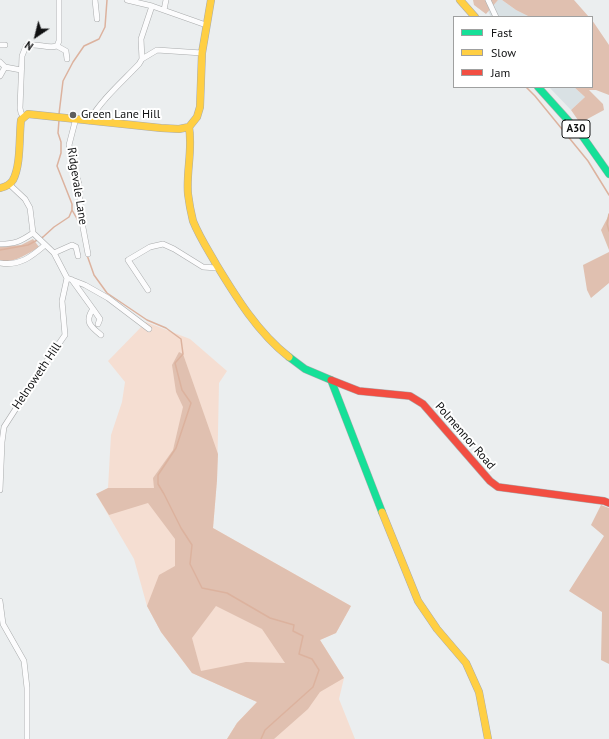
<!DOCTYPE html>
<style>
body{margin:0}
#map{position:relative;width:609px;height:739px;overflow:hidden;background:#ebeeef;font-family:"PT Sans",sans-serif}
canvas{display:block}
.legend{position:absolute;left:453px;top:16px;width:140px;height:72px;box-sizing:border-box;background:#fff;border:1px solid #9fa0a0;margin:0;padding:5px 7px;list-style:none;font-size:12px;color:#101112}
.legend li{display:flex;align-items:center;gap:8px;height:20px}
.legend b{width:20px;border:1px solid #9fa0a0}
.north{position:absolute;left:16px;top:16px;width:40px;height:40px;-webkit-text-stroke:3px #fff;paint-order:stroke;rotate:215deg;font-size:11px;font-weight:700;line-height:16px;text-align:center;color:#101112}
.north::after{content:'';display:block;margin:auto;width:14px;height:18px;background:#101112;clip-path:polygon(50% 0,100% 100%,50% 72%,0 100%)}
</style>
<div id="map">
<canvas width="609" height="739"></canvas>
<ul class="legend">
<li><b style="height:5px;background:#16e098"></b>Fast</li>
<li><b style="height:5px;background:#ffcf43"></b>Slow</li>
<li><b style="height:5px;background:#f24e42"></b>Jam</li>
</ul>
<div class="north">N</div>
</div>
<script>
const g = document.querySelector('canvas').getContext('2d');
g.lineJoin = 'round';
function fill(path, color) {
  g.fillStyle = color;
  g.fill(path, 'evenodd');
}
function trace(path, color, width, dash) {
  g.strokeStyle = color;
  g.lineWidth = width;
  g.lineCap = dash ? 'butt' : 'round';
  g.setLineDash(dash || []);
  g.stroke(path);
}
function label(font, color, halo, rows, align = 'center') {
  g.font = font + ' "PT Sans",sans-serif';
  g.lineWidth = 4;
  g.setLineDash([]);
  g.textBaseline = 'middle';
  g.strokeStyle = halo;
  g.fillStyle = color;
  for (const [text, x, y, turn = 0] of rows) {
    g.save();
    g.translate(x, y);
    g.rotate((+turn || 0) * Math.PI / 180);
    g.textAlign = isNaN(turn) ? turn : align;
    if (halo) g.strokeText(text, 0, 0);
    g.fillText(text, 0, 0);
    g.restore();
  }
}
fill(new Path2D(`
 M498,0H502L516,10L530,17H491L488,11Z
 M549,87H574L585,97L571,110Z`), '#d9e1e4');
fill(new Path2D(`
 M146,322L190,339L227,371L219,383L217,480L213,528L351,606L336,633L320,640L344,678L339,699L355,739H227L237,723L257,702L192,673L161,632L147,606L134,559L96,494L108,488L111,435L122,402L125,382L108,361Z`), '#f5ded2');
fill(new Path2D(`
 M473,0H498L486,14L474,5Z
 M502,0H574L589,17H530L516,10Z
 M592,20L609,45V95L596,90H589L603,104L604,110L580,123L571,110L585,97L574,87H592Z
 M609,215V250L601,230Z
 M33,239L39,247C27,254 15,263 0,261V247L21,245Z
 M609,252V283L591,298L587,290L583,265Z
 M179,352L183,354L218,454L217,480L213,528L351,606L336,633L320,640L344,678L320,692L308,709L274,739H227L237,723L257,702L192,673L161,632L147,606L159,575L175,566V539L148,503L109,515L96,494L108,488H154L153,478L173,450L183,407L176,392L172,365ZM216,606L262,629L285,663L246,662L201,671L192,638Z
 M601,505L609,508V664L601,660L602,612L569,591L604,536L591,525Z`), '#e0c0b0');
trace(new Path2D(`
 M526,87L535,96L588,161L609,195
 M59,114L63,81L73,62L84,46L99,39L105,27L107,0
 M72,210L80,224
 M609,214L607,224L609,231
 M0,250L28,245L43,237L54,227L69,217L72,210V204L57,166L61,153V142L58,133L59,120
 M87,255L94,275L107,293L147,320L166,328L181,339L183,354L175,363L182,390L191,403L176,448L158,475V484L164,494L181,528L192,545L190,564L202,588L227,593L270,618L294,625L293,631L303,636L299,654L312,659L319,670L313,687L265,730L261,739`), '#dcb29e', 1.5);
const street = new Path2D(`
 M95,0L97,19
 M127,0L152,6L206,25
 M488,0L496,17
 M164,10L166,0
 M0,45H5
 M57,46L66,51L67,59
 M142,59L157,50L202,53
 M0,62L5,67L21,70
 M0,76L5,67
 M24,117L21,113L20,108L22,56L26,46C36,42 46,49 57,46L59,41V0
 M76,118L69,145L74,168L79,184L81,217L88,254
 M89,121C102,99 122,82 139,64L142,59L141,39L152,6
 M9,184L25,199L30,208L33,233L54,253L67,278
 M0,244C16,244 21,241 33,233
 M54,253L72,245L76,247L78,256
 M0,263C20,266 31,257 45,245
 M67,278L85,285L108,298L149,329
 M72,280L93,309C84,322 91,327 101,335
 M148,290L128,260L150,247L163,244L174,249L203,267L217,268
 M93,309L100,319L98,324
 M0,490L2,442L4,427L46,362L65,335L62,301L67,278
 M0,601L3,624L24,661L27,688V739`);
const fast = new Path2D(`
 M538,87L583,137L609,174
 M289,357L305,369L331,380L382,512`);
const slow = new Path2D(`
 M460,0L475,17
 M189,127C193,149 186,172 188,194C189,202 191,213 193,221C199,236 208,250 216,264C236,297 258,333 289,357
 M189,127L197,117L200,107L202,53L211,0
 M0,188C5,187 10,185 13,180C21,165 19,137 21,120L28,114L161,128L179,129L189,127
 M382,512L418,601L437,629L466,663L479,692L488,739`);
const jam = new Path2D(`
 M331,380L359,391L410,396L423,404L490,481L498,487L604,501L609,503`);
trace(street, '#a9abac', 6);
trace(fast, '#a9abac', 8);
trace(slow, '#a9abac', 8);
trace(jam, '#a9abac', 8);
trace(street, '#fcfcfd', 5);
trace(fast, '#16e098', 7);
trace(slow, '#ffcf43', 7);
trace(jam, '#f24e42', 7);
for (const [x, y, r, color] of [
 [73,115,4,"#5d5e5f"]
]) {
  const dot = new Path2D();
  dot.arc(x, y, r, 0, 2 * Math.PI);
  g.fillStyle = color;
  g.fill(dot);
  trace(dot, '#fff', 1.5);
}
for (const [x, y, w] of [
 [576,129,28]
]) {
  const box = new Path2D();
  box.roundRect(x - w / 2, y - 9, w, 18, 3);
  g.fillStyle = '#fff';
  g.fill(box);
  trace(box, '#101112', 1);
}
label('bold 11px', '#101112', null, [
 ["A30",576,129]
]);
label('12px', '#101112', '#fff', [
 ["Green Lane Hill",81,115]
], 'left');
label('12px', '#101112', '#fff', [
 ["Ridgevale Lane",77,186,81],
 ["Helnoweth Hill",37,376,-56],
 ["Polmennor Road",465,436,49]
]);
</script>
